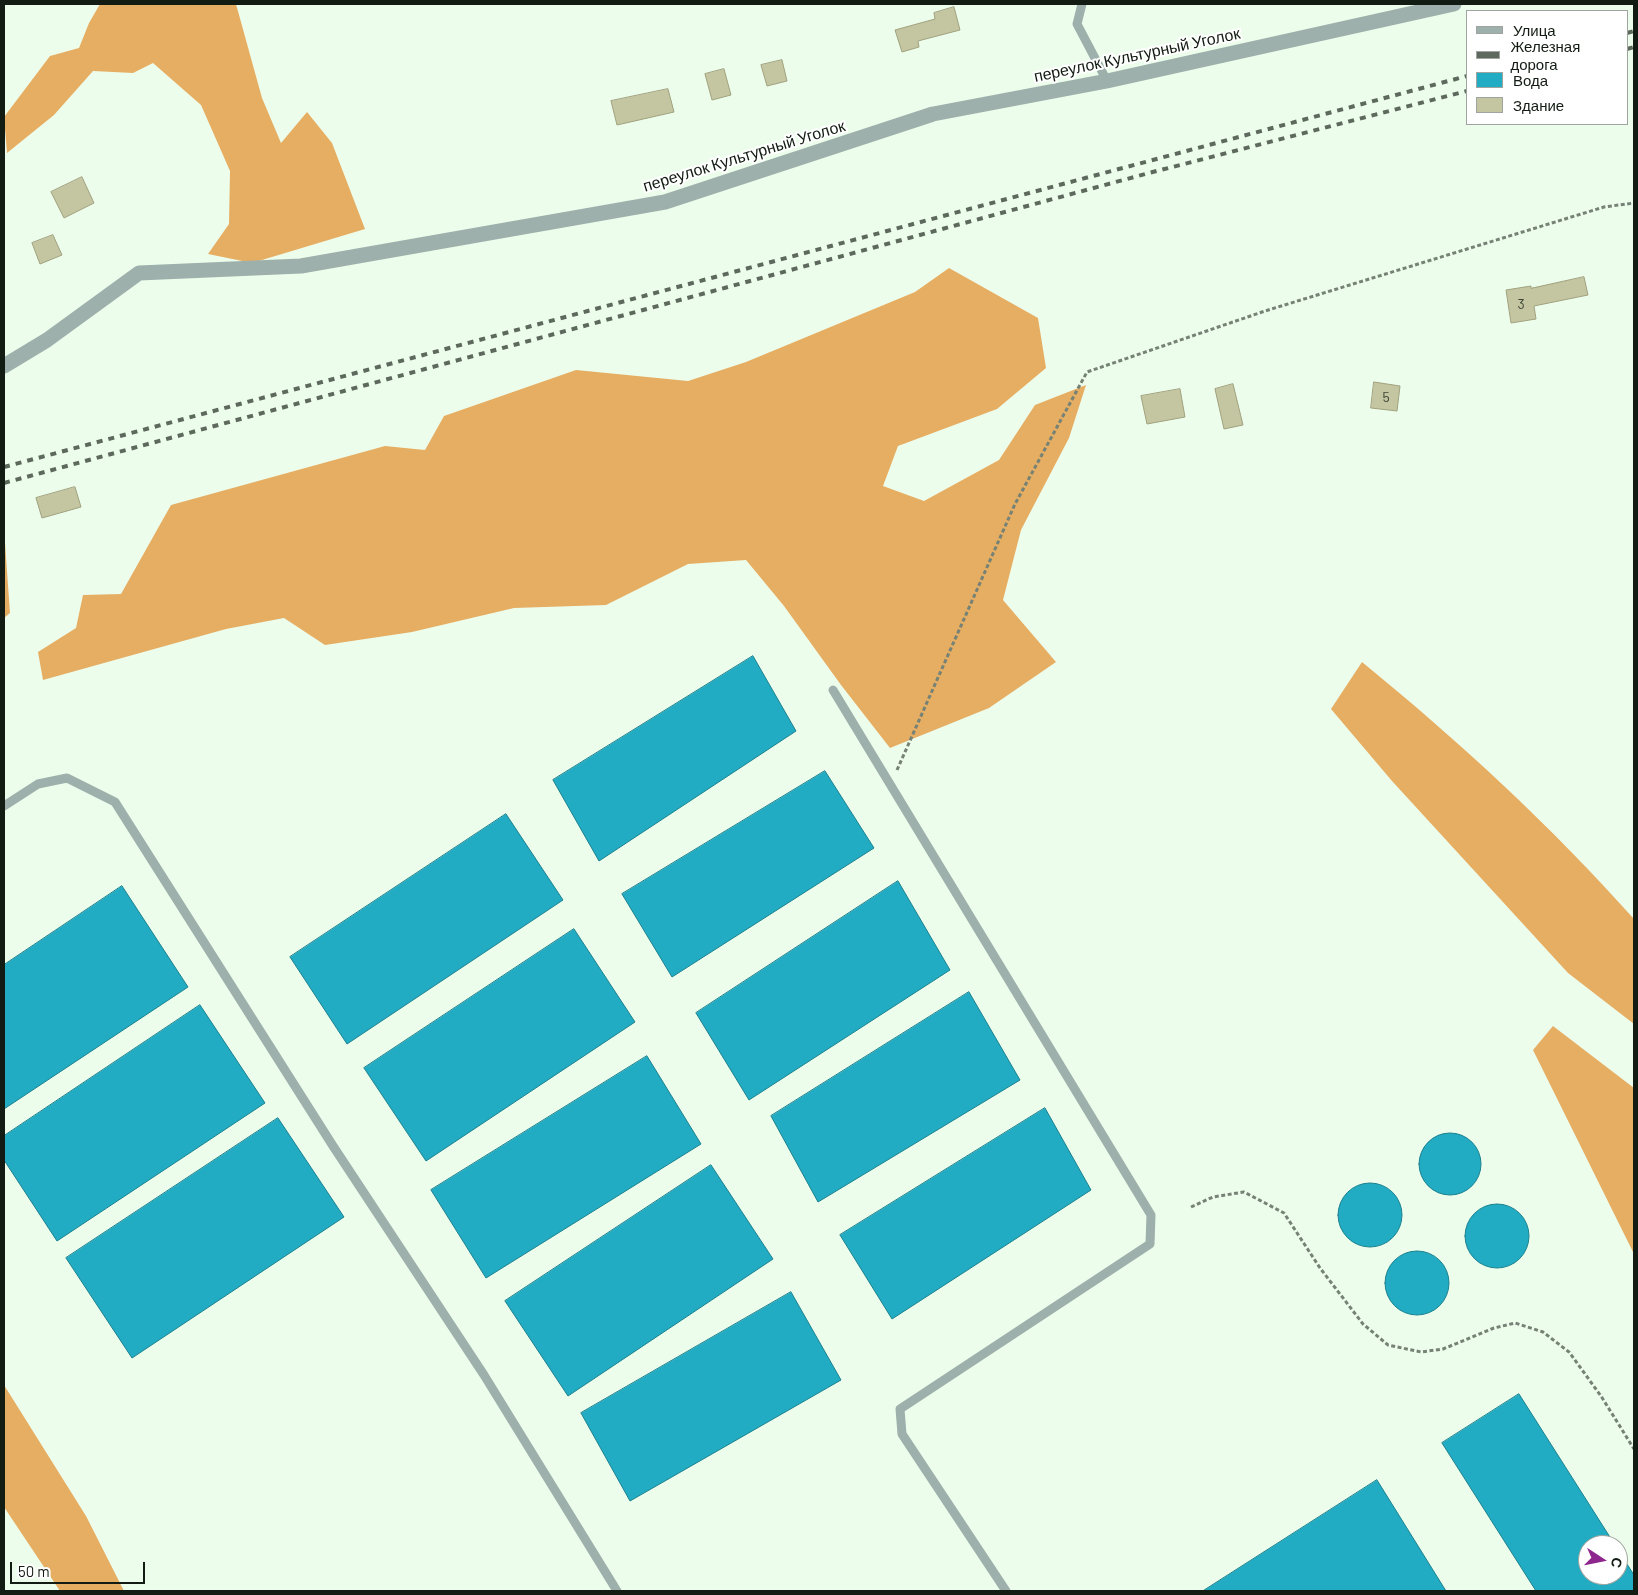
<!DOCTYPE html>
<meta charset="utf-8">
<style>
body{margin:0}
#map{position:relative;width:1638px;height:1595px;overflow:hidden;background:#edfdec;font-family:Barlow,sans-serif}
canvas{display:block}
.frame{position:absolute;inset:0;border:5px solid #121c12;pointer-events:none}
.legend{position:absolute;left:1466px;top:10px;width:162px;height:115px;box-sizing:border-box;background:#fff;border:1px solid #a0a4a0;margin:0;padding:6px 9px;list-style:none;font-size:15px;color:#121c12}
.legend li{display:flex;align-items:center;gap:10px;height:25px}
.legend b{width:25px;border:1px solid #a0a4a0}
.north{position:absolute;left:1578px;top:1535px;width:50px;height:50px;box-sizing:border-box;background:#fff;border:1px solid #a0a4a0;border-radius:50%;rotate:101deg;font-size:14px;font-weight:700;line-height:20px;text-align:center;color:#121c12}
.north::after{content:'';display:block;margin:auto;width:18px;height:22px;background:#8e278d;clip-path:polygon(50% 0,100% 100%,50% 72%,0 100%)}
.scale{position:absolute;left:10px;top:1562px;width:135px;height:22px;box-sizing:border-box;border:2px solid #121c12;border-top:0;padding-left:6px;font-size:15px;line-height:18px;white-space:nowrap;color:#121c12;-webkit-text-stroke:4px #fff;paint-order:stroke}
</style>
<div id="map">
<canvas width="1638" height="1595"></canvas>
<div class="frame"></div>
<ul class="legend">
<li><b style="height:6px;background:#9db0ab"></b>Улица</li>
<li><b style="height:6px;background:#5c695c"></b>Железная дорога</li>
<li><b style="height:14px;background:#21acc3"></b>Вода</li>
<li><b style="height:14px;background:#c4c5a1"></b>Здание</li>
</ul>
<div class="north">С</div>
<div class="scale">50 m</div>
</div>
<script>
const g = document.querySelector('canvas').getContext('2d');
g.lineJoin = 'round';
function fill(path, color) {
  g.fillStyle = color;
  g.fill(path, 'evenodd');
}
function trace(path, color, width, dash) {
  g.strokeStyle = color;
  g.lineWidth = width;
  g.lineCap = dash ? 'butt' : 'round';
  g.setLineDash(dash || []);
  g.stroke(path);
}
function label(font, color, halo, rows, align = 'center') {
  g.font = font + ' Barlow,sans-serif';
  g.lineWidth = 4;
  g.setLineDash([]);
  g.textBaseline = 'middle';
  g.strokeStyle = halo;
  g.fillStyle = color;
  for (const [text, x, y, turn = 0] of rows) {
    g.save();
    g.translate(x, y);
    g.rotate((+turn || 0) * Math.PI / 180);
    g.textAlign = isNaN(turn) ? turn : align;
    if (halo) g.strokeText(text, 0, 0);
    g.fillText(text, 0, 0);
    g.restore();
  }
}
fill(new Path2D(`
 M100,4H236L262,98L281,143L307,112L332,143L365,229L252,263L208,254L229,224L230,171L201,105L153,63L133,73L93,71L54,115L7,153L4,117L50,56L79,48L89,23Z
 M949,268L1038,318L1046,368L997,409L898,446L883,486L924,501L999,460L1035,405L1086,385L1069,438L1021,530L1003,600L1056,662L989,708L890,748L841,685L784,606L746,560L688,564L606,605L514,608L412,632L325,645L284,618L226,629L43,680L38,652L76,628L83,595L121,594L171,505L385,446L425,450L444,416L576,370L688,381L746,362L915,292Z
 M4,543H5L10,613L4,618Z
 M1362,662C1459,741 1551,826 1634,919V1024L1568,973L1392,781L1331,709Z
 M1553,1026L1634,1088V1254L1533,1050Z
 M4,1385L86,1516L124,1591H60L4,1507Z`), '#e6ae63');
const water = new Path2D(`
 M753,656L796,731L599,861L553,780Z
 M825,771L874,848L672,977L622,894Z
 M506,814L563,900L347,1044L290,957Z
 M898,881L950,970L749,1100L696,1013Z
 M122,886L188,987L4,1109V965Z
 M574,929L635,1022L426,1161L364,1068Z
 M969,992L1020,1080L818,1202L771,1116Z
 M200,1005L265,1103L57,1241L4,1160V1136Z
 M647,1056L701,1144L486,1278L431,1190Z
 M1045,1108L1091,1190L892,1319L840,1235Z
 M278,1118L344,1217L132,1358L66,1258Z
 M1419 1164a31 31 0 1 1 62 0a31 31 0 1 1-62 0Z
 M711,1165L773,1259L568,1396L505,1301Z
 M1338 1215a32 32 0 1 1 64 0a32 32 0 1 1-64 0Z
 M1465 1236a32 32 0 1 1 64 0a32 32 0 1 1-64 0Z
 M1385 1283a32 32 0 1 1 64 0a32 32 0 1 1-64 0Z
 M791,1292L841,1380L630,1501L581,1413Z
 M1519,1394L1615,1545H1588V1575H1618V1550L1634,1575V1591H1536L1442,1443Z
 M1377,1480L1446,1591H1203Z`);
fill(water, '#21acc3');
trace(water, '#1c818e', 1);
const building = new Path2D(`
 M954,7L960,30L918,41L919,47L902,52L895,30L935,19L934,13Z
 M782,60L787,81L767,86L761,65Z
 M724,69L731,95L712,100L705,74Z
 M668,89L674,112L617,125L611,101Z
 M82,177L94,203L64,218L51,192Z
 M53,235L62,255L40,264L32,243Z
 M1584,277L1588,295L1534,306L1536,319L1511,323L1506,290L1531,286V288Z
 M1374,382L1400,386L1397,411L1371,408Z
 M1233,384L1243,425L1224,429L1215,389Z
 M1180,389L1185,417L1147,424L1141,396Z
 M75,487L81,507L42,518L36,498Z`);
fill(building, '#c4c5a1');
trace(building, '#a0a17e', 1);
trace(new Path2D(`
 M897,770L1015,504L1087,372L1265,311L1604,207L1634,203
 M1191,1207L1213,1197L1244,1192L1284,1213L1320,1268L1363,1324L1388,1345L1421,1352L1443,1349L1494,1328L1515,1323L1543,1332L1569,1352L1601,1396L1634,1449`), '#758275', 3, [4, 2.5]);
trace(new Path2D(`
 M1082,4L1077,24L1107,81
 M833,690L1151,1215L1150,1244L900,1409L902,1434L1006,1591
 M4,806L38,784L67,778L115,802L333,1146L484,1375L617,1591`), '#9db0ab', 9);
trace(new Path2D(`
 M4,366L47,340L139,273L301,266L665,202L933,114L1107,81L1454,4`), '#9db0ab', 15);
trace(new Path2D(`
 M1627,33L1634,31
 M1627,49L1634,47
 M4,467L1467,76
 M4,483L1149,173L1467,91`), '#5c695c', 4, [6, 6]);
label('14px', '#3e4636', null, [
 ["3",1521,304],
 ["5",1386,397]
]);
label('16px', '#121c12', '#fff', [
 ["переулок Культурный Уголок",1137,55,-12],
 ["переулок Культурный Уголок",744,156,-17]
]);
</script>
